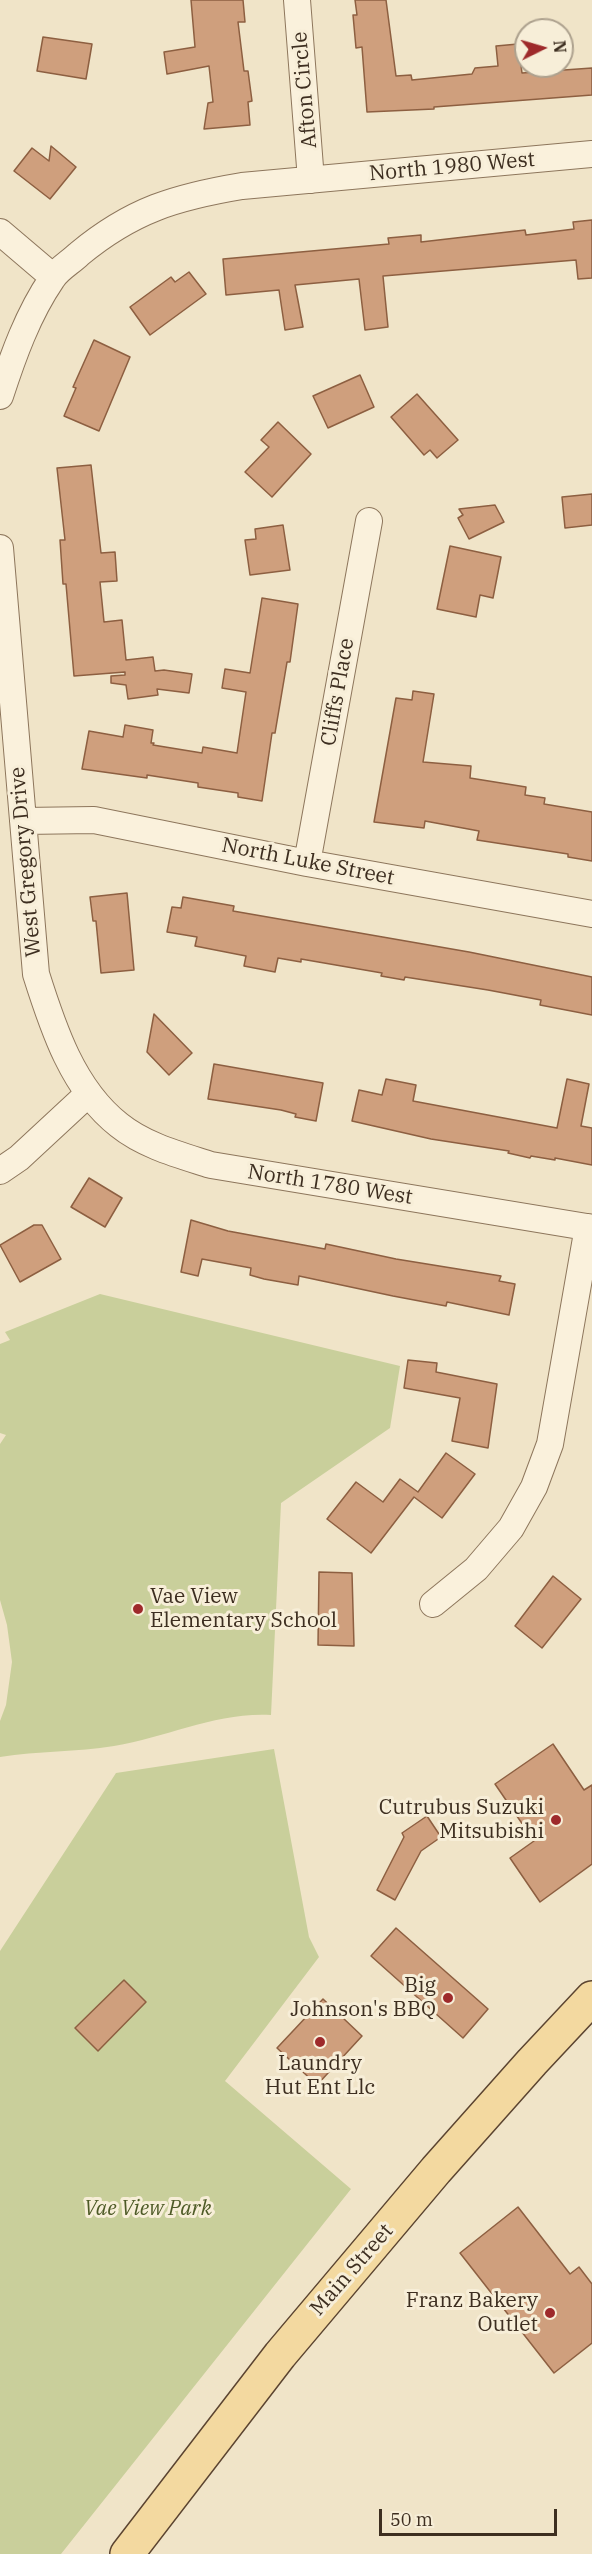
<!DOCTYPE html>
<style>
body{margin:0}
#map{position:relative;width:592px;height:2554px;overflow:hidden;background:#f0e4c8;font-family:"IBM Plex Serif",serif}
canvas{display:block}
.north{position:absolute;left:514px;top:18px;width:60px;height:60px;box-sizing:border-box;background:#f7eed8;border:2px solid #ada18e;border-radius:50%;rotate:85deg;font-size:16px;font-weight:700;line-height:24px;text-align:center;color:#3d2e20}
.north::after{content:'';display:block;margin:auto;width:21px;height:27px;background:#9e2a2b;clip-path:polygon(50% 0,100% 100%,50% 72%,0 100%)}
.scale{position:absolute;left:379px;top:2509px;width:178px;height:27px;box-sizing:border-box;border:3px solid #3d2e20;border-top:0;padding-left:8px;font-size:18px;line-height:21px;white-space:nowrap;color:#3d2e20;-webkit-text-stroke:4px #f7eed8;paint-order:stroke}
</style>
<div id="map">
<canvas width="592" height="2554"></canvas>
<div class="north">N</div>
<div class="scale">50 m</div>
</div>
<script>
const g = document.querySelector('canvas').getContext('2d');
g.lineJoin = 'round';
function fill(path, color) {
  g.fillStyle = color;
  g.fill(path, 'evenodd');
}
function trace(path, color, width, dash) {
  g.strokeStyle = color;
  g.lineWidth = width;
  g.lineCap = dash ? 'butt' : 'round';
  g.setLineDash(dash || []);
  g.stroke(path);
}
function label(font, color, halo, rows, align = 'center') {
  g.font = font + ' "IBM Plex Serif",serif';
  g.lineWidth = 6;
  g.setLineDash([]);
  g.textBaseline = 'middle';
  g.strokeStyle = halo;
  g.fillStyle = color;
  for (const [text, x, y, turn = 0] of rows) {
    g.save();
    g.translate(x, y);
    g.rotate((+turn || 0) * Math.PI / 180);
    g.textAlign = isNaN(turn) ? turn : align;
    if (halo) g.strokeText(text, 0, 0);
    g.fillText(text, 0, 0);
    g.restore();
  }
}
fill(new Path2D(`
 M100,1294L400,1366L390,1428L281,1503L271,1715C216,1712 168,1737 114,1746C77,1752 38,1751 0,1757V1721L6,1705L12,1662L7,1625L0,1600V1444L6,1435L0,1433V1344L10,1340L5,1332Z
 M274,1749L309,1937L319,1957L225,2081L351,2189L61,2554H0V1951L116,1773Z`), '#c9cf9b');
const building = new Path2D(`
 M191,0H243L245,22H238L244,71H248L252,101L248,102L250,125L204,129L208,103L213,102L209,66L167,74L164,52L195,47Z
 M355,0H386L396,76L411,75L412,80L472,74L475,68L498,66L496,46L518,44L522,73L592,68V95L434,107V109L367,112L362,47L356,48L353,15H357Z
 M43,37L92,44L86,79L37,71Z
 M51,146L76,167L50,199L14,171L32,148L49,161Z
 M592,220V278L578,279L576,260L383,276L388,327L365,330L359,279L295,285L303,327L285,330L279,290L226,295L223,259L389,244L388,238L421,235V242L525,230L526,235L574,229L573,222Z
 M189,272L206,294L150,335L130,307L171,277L175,282Z
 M94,340L130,357L99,431L64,416L76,388L73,387Z
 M360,375L374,407L328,428L313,396Z
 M417,394L458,440L437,458L430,450L424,455L391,417Z
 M278,422L311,454L272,497L245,472L269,447L261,440Z
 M91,465L101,553L115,552L117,581L100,582L104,622L122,620L126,660L153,657L155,671L164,670L192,674L189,693L157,689L158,695L128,699L126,685L111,683V676L125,675V672L74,676L66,584H63L60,540H65L57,468Z
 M592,494V525L565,528L562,497Z
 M495,505L504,522L469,539L458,518L463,515L459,509Z
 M283,525L290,570L250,575L245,540L256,539L255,529Z
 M450,546L501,557L493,598L480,595L476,617L437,609Z
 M262,598L298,604L290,662H287L275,733H272L262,801L238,797V793L198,787V783L147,775V778L82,769L89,731L123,737L125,725L153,730L151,743H154L153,745L202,753L203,747L237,753L246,692L222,688L225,669L250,673Z
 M413,691L434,694L423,762L471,766L470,778L526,787L525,795L545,798L544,804L592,812V861L568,857V854L477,840L479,831L425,821L424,828L374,822L396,698L412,700Z
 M127,893L134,970L101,973L96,921H93L90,897Z
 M183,897L234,906L233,911L469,952L592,977V1015L540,1005L541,1000L488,990L405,977L404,980L381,976L382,973L301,959V962L278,958L275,972L244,966L246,956L195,946L197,937L167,932L172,907L181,908Z
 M154,1014L192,1053L169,1075L147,1052Z
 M214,1064L323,1083L316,1121L295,1117L296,1114L281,1110L208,1099Z
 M386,1079L416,1085L413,1101L557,1128L567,1079L589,1084L581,1126L592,1128V1165L555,1158V1160L531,1156L530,1158L508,1153L509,1151L431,1139L352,1121L359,1090L382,1095Z
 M89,1178L122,1198L105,1227L71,1207Z
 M191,1220L228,1231L325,1249L326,1244L396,1259L501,1276L499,1281L515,1284L509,1315L447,1302L446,1306L393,1296L299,1276L298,1285L264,1279L250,1275L251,1268L202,1259L198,1276L181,1272Z
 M34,1225H42L61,1259L20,1282L0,1245Z
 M408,1360L437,1363L436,1372L497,1384L488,1448L452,1441L460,1398L404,1388Z
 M446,1453L475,1474L442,1518L414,1497L371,1553L327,1519L356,1482L383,1502L400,1479L418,1492Z
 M319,1572L352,1573L354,1646L318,1645Z
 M553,1576L581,1599L542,1648L515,1626Z
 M553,1744L584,1790L592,1785V1864L540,1902L510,1858L534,1841L495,1784Z
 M427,1816L441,1837L421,1851L395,1900L377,1890L404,1837L402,1833Z
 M396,1928L488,2009L463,2038L371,1956Z
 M124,1980L146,2002L98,2051L75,2028Z
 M323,1999L362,2036L317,2085L277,2048Z
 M518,2207L570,2274L579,2267L592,2284V2343L554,2373L460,2253Z`);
fill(building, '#cf9f7d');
trace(building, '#8d5f41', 1.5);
const minor = new Path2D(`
 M297,0L311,180
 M0,232L53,277
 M0,396C13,356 28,314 52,279C58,269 71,262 79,254C132,210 176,197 242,186L592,154
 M0,548L36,974C53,1028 73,1089 119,1125C145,1146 180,1155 211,1165L592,1228
 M23,821L94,820L307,863L592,914
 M307,863L369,521
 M0,1171L19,1158L88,1094
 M433,1604L476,1569L511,1528L534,1487L550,1444L588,1227`);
const major = new Path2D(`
 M127,2554L280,2355L436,2170L532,2062L592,1998`);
trace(minor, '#8d765c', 28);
trace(major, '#5b4430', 36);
trace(minor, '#faf1dc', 26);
trace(major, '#f3d9a0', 33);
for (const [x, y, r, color] of [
 [138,1609,6,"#9e2a2b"],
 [556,1820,6,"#9e2a2b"],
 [448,1998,6,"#9e2a2b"],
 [320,2042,6,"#9e2a2b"],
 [550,2313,6,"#9e2a2b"]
]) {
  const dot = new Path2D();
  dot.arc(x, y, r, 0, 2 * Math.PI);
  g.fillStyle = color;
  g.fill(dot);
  trace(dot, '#f7eed8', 2);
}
label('21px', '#3d2e20', '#f7eed8', [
 ["Afton Circle",305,90,-95],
 ["North 1980 West",452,167,-5],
 ["Cliffs Place",338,692,-80],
 ["West Gregory Drive",26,862,-95],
 ["North Luke Street",308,862,11],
 ["North 1780 West",330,1185,9],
 ["Main Street",352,2270,-49]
]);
label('21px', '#3d2e20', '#f7eed8', [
 ["Vae View",150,1597,"left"],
 ["Elementary School",150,1621,"left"],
 ["Cutrubus Suzuki",544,1808],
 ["Mitsubishi",544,1832],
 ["Big",436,1986],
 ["Johnson's BBQ",436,2010],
 ["Laundry",320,2064,"center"],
 ["Hut Ent Llc",320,2088,"center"],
 ["Franz Bakery",538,2301],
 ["Outlet",538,2325]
], 'right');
label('italic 21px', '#4d5a26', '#f7eed8', [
 ["Vae View Park",148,2209]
]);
</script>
